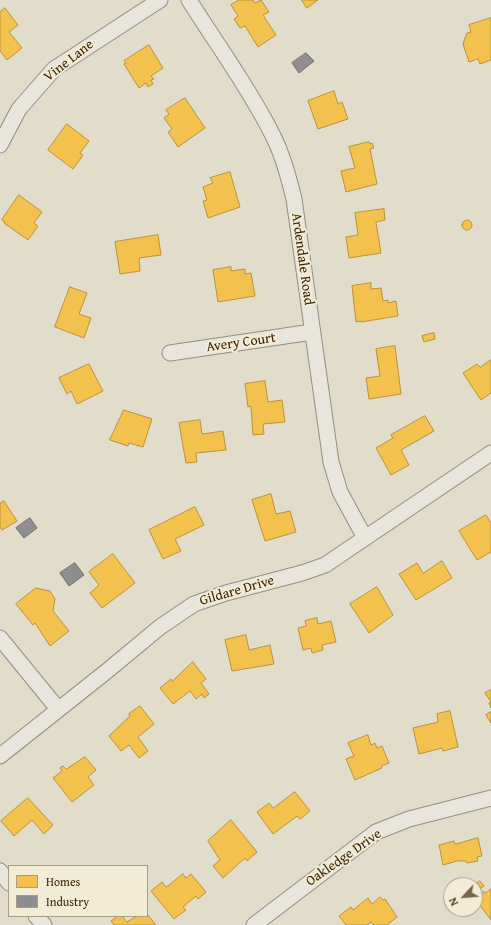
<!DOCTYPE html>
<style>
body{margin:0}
#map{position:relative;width:491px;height:925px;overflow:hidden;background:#e2dcca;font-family:"Gentium Book Plus",serif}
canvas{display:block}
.legend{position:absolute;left:8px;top:865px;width:140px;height:52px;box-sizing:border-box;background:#f3ecd5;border:1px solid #aa9c82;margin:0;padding:5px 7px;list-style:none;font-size:12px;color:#3c2306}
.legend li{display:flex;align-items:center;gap:8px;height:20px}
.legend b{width:20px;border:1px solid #aa9c82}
.north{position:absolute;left:443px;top:877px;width:40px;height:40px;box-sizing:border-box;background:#f3ecd5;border:1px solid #aa9c82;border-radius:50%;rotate:244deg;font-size:11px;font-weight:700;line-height:16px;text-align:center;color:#3c2306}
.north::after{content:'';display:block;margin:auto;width:14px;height:18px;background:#76644b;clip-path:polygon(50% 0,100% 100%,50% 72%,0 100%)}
</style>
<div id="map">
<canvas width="491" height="925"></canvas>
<ul class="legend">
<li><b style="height:11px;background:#f2c14e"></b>Homes</li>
<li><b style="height:11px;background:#8d8d92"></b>Industry</li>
</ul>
<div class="north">N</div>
</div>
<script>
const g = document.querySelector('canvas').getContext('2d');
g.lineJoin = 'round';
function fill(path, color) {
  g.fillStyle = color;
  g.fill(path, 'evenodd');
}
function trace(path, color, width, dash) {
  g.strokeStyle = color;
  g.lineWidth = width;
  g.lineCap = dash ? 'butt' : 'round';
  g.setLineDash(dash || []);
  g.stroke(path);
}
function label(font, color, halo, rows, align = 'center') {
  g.font = font + ' "Gentium Book Plus",serif';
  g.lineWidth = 4;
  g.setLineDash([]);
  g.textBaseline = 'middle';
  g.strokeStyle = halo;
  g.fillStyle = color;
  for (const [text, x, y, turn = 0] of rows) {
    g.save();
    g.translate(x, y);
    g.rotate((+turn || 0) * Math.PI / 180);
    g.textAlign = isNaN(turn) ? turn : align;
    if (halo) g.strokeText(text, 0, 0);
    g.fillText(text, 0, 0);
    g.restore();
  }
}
const homes = new Path2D(`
 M239,0H253L255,3L261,0L269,12L263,15L276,35L258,47L245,26L240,28L234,19L238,16L231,5Z
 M302,0H318L307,8Z
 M5,8L18,25L9,32L22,48L7,60L0,51V12Z
 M491,18V60L480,64L478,59L469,62L463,44L467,33L471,32L469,25Z
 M149,45L163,68L151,76L154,79L151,80L153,84L148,87L146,83L139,88L124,64L126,63L124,61Z
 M334,91L338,104L342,102L348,119L318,129L308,101Z
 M185,98L205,128L178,147L168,132L172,129L164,118L169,114L166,110Z
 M67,124L89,141L80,153L83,155L73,169L48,150Z
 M369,142L370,144L372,143L374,148L370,149L377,184L346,192L341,171L355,168L349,147Z
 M230,172L240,207L208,218L203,201L207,200L203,187L213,183L210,178Z
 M19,195L42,212L34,223L38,226L28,240L4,223L5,222L2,220Z
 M384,209L385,220L376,222L381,253L349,258L346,237L358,235L355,213Z
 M462 225a5 5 0 1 1 10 0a5 5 0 1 1-10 0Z
 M158,235L161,255L139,258L140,271L120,274L115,242Z
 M231,267V271L245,269V274L251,273L255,296L218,302L213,270Z
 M371,283V289L381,288L383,301L388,300V303L396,301L398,316L361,322V321L356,322L352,286Z
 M70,287L87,293L79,314L91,318L84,338L55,327Z
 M434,333L435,339L424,342L422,336Z
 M395,346L401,394L369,399L366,378L380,376L376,349Z
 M491,360V393L481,400L463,373L477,364L480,367Z
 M89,364L103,391L77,404L71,391L67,394L59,378Z
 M265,381L268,402L282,400L285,422L263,424L264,434L253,435L251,406L248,407L245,384Z
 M124,410L152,419L143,447L129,443L128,446L110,440Z
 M425,416L434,431L401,450L409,465L391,475L376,448L393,438L391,435Z
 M200,420L202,434L223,431L226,450L196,453L197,462L186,463L179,423Z
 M271,494L276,514L290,511L296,532L265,541L252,500Z
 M4,501L17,521L2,530L0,527V504Z
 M195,507L204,525L175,539L181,551L163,559L149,530Z
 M486,515L491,523V552L477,560L459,531Z
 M113,554L135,583L102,608L90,593L99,585L89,572Z
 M442,561L452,578L416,600L399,574L417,563L423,573Z
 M377,587L393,615L369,633L350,604Z
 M36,588L50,591L55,599L53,611L69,631L50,646L35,623L33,625L16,604Z
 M317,618L318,624L331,621L336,642L322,645L323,650L312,653L311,648L303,650L298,628L306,626L305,621Z
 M246,635L249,650L270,645L274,664L232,671L225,640Z
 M193,662L206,679L201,683L209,694L204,698L202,694L196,699L190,691L173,704L160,688L171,679L172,681Z
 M491,690V708L489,703L491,702L485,693Z
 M140,706L154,724L138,737L148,751L139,758L129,745L121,751L109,736L130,716L129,714Z
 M450,711L458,747L443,751L442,748L419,754L413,728L438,722L437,714Z
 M491,712V723L486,715Z
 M368,735L371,745L375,743L377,748L382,746L389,763L381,766L382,768L355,780L346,759L354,756L348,743Z
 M85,757L96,770L88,777L94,785L72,802L53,778L62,771L60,768L63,766L66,769Z
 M295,792L310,811L300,819L297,816L273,834L257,812L269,803L273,808Z
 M28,798L53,825L44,834L32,820L14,836L1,821Z
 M231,820L257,852L247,861L245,858L223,878L213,866L220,860L208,841Z
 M478,838L482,856L477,857L478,861L467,863L466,861H457L443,865L439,845L454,841L455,844Z
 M183,874L186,878L191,874L206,892L198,899L196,896L183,907L186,910L174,919L151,891L162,882L166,887Z
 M480,881L484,886L475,892L474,885Z
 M491,889V920L476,900L478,899L477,897L484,891L485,893Z
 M380,897L383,900L385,899L397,917L387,925H374L371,922L367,925H346L339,916L351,907L353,910L368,898L372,904Z
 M147,914L156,925H114L111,921L118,916H122L127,922L137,916H147Z`);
fill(homes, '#f2c14e');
trace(homes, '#bb9238', 1);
const industry = new Path2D(`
 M306,53L314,61L299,73L292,63Z
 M30,518L37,528L24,538L16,528Z
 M75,563L84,575L69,586L60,573Z`);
fill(industry, '#8d8d92');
trace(industry, '#756d68', 1);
const street = new Path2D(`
 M189,0C216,43 247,85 270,130C282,152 288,175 294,199L331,462L340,492L365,538
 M0,145L19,109L54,69L160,0
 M170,353L312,332
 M0,638L58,709
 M0,756L107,671L160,627L194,604L226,593L302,573L325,565L491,453
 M0,871L9,883
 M36,916L44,925
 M254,925L376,832L409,819L491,798`);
trace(street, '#968f81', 17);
trace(street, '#e8e5dc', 15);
label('14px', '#3c2306', '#f3ecd5', [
 ["Vine Lane",69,61,-38],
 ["Ardendale Road",302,259,82],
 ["Avery Court",241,343,-8],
 ["Gildare Drive",237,591,-16],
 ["Oakledge Drive",344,858,-35]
]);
</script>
